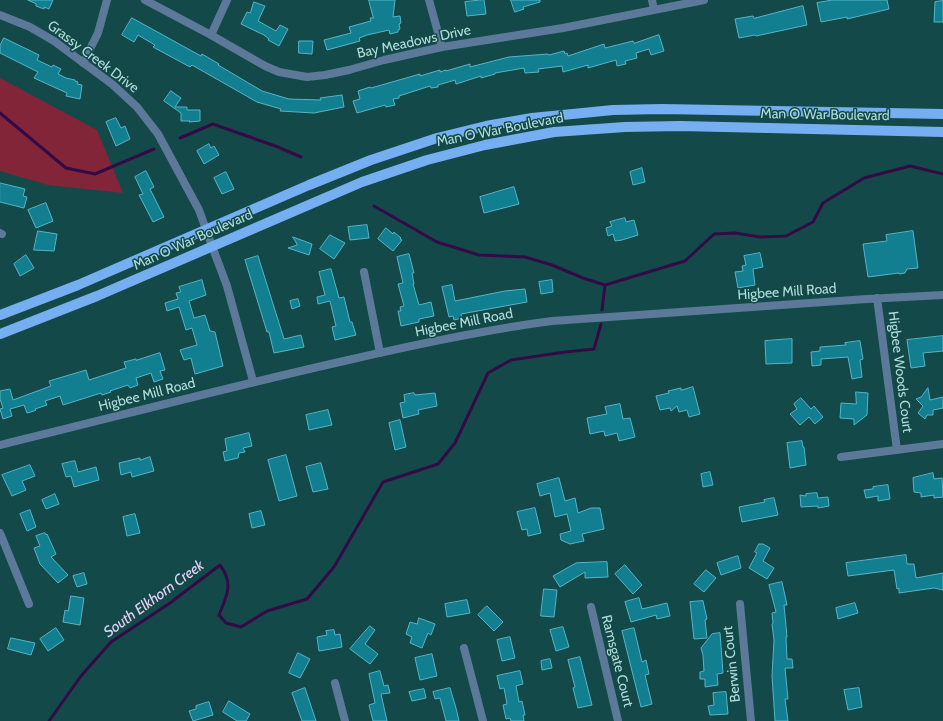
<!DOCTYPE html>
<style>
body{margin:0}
canvas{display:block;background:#134948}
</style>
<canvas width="943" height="721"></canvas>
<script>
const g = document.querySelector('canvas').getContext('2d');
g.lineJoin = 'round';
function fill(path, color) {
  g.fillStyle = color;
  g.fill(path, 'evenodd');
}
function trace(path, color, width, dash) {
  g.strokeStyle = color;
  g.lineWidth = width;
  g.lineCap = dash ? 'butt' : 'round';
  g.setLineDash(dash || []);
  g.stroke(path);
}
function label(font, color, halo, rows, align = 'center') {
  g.font = font + ' Cabin,sans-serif';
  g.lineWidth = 3;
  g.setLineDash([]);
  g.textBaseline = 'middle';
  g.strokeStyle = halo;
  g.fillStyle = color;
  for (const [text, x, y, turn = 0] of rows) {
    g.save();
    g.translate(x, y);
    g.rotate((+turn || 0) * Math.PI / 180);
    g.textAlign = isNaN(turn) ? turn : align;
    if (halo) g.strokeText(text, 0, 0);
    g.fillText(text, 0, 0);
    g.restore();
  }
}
fill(new Path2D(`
 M0,78L97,130L123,193L48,185L0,171Z`), '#822538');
trace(new Path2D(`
 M0,113L66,168L95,174L154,149
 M180,138L213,124L278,147L301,157
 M374,206L437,242L479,255L525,257L552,265L583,278L605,285
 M602,310L605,285L685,261L714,234L735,233L760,237L786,236L813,222L823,203L864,178L910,166L943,174
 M49,721L81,676L111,642L170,603L220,565C234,584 227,595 219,615L226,623L241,627L267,611L307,599L334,567L383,482L438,464L455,443L488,373L511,360L565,352L594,349L601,324`), '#340a46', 3);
const building = new Path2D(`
 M28,0H53L49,9L44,7V9L36,6V4Z
 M369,0H395L393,17L400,16L401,23L399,24L400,29L398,30V32L390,34L389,30L367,35L359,38L360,41L327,50L324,40L351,33L349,27L371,21L370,18H373Z
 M484,0L486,14L467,16L465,2Z
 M511,0H540V2L523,7L524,9L515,12Z
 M833,0H887L889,9L847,19V17L821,22L817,3Z
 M943,1V22H934L935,2Z
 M254,2L265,6L258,21L276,31L280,25L288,29L279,46L268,40L269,39L264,35L241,24L247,12L250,13Z
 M803,6L807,25L756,36L755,35L739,38L735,19L753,16L754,18Z
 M132,18L201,56L202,54L219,64L218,65L262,91L289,99L321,100L320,98L342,95L344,107L314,113L280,111L281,109L257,102L192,65L190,67L153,47L155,45L138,35L134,42L122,35Z
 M659,35L664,51L651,55L649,49L636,53L637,58L625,61L626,64L617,66L616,60L588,68V65L563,72L562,66L538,69L539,72L525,73L524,68L495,73V74L481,78V76L456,84L455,80L438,85V87L431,88L430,86L399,96V98L393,99L395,105L386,107L385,105L357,113L353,101L360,99L358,91L370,87L371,88L420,74V76L440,70V72L446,70V71L470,64V67L509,57L548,54L549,55L564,51L565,54L567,53L568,56L604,44L605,48L633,41L634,43Z
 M4,38L39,55L37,60L52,67L53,65L61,69L58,74L66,78L75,80V81L78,82L77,84L82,85L80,99L66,96L67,93L34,78L38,72L0,53V46Z
 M299,41H313L312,54L299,53Z
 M171,91L181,98L175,107H187V110H200V121L189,122L190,121H181V113L164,101Z
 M116,118L121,128L125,126L130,139L116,146L106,122Z
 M209,144L211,148L214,146L219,155L204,164L197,151Z
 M642,168L645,182L633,185L630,172Z
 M146,171L154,187L150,189L164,217L153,222L139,195L143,194L135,177Z
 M226,172L234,189L222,194L214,178Z
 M0,183L25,189L23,196L27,197L24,208L0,202Z
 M514,187L519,204L484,213L480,197Z
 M46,203L53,221L36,228L28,210Z
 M625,218L626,222L634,220L638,235L622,240L615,241L613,234L608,236L606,228L612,226L610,222Z
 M367,225L369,238L350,240L348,227Z
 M386,228L393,234L394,232L401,238L400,239L402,240L393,251L378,239Z
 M38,231L57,234L54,251L34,250Z
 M913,231L918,268L907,269L905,273L899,274V273L868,277L863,244L887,241L886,235Z
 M330,235L345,243L334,259L320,249Z
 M293,237L312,244L309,255L288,248L297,245Z
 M760,253L763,267L753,269L755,285L738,288L735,272L743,271L742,266L746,265L744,256Z
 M409,254L414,273H412L414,284H413L419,305L431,302L434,316L419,319V322L401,326L398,311H401L400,307L404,306L398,284L403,283L397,257Z
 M26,255L34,268L20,276L14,264Z
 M258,256L284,339L301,335L304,347L274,353L269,332H267L245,260Z
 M331,269L339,298L344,297L350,322H352L356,335L335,340L332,327L336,326L330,301L318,304L317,297L325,295L319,272Z
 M202,280L206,295L189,301L194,318L205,315L210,331L215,332L223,366L195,374L191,358L184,360L180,350L197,345L192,328L186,330L179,307L167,311L165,303L178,299L176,293L181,292L179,287Z
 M552,280L553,292L541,294L539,282Z
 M452,285L455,301L505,291L525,289L527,302L461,314L462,318L454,320L453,316L449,317L442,287Z
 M298,299L300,306L292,309L290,301Z
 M943,336V351L923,353L925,366L911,368L907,340Z
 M792,339V363L766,364L765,341Z
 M860,341L863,359L860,360L862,377L852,379L848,357L821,359V365L812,366L811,352L820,351V347L846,345L845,343Z
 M160,353L165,370L160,371L163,379L154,382L151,373L136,378L138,385L130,388L128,385L110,391L111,392L102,395L101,393L63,405L60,396L45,401L47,405L35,409L36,410L31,412L27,413L24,405L10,409L12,416L3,419L0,409L3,408L0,399V391L10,389L13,400L51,386L49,381L86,370L89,380L126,368L124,362L136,359V360Z
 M693,387L700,414L689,417L687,410L679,412L677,406L671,411L670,408L660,410L656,396L669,393L668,391L681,388V390Z
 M928,388L930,400L943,397V408L933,410V415H927L925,419L918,413L923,406L916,399L921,397Z
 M856,392L868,393L867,415L854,425V419L840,418L841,403L856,404Z
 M414,393L415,395L435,393L437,406L418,410L419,414L403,418L400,403L405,402L404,395Z
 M801,398L811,409L814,406L823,417L815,424L809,417L800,425L790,414L797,409L794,404Z
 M620,404L623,419L630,418L635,437L619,441L617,433L605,436L604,431L590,434L587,418L607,414L605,407Z
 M328,410L332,425L309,430L306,415Z
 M400,420L406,447L395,450L389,423Z
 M249,433L252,446L243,448L245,452L239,453L238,458L225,461L223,452L227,451L225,439Z
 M802,441L803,447H804L806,465L790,468L787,443Z
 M286,455L297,496L279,501L268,460Z
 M150,457L154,471L132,477L131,472L121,475L119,463L140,458V460Z
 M75,461L78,472L96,467L99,480L74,487L71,476L66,477L62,464Z
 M321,463L328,489L313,492L306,467Z
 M30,465L35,476L22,481L26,490L12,496L2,475Z
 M710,472L713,485L703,487L701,474Z
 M933,473L934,479L942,478L943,497L934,498V495L921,497V493L914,492L913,478Z
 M559,478L565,501L575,498L578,513L591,508H600L604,529L582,534L584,541L570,544L561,540L560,534L571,531L567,514L555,517L550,493L540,496L537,484Z
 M888,485L890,499L878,501V496L866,498L864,490L873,489V487Z
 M817,493L818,498L828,497L829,506L818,508V506L801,507L800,495L806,496V494Z
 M55,494L59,504L46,509L42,500Z
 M774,498L778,515L742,522L739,507L765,502L764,500Z
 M535,508L541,533L528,536L527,529L522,530L517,512Z
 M30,510L36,527L27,531L20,514Z
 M261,511L265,525L252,528L249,514Z
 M135,514L140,533L127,536L123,517Z
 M45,533L46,535L47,534L56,554L51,557L68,575L58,583L40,564L34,548L40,546L36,536Z
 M759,544H763L770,548L763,561L774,568L767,579L749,568L757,553L755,552Z
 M906,555L907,564H914L916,578L943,573V590L934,588L899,593V588L897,589L894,570L848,576L846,563Z
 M738,556L741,568L721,575L717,563Z
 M607,562L608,577L585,578V572L560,587L553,576L576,563Z
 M625,565L642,585L633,594L615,574Z
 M706,570L716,578L704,592L694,584Z
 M84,573L87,584L77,587L73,576Z
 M782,582L787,605H784L787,637H786L787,659H792L793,668H785L788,699H785L788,721H775L772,676L774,640L772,624L773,623L772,613L776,612L769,585Z
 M544,589L557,590L554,617L541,616Z
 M71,596L84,598L80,625L63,622L65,610L68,611Z
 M639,598L642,609L667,603L670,616L657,619L656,615L631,622L625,602Z
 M467,600L470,613L447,617L445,604Z
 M703,601L707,619L705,620L707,638L694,639L690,602Z
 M855,603L858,613L838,619L836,608Z
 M487,606L503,622L494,631L478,615Z
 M419,618L435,624L431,635L428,633L422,648L410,643L412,637L406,634L410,622L417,624Z
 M370,626L375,630L365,644L378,654L370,664L350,649Z
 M563,627L569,647L556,651L550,630Z
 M56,628L64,640L48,651L40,639Z
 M634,628L642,662L646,660L649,674L645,675L652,704L641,707L622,631Z
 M334,630L335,635L340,634L342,647L319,651L317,637L327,635L326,631Z
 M720,633L723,673L717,674L718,685L705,687V679H700V672L704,671L703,655L701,648L712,634Z
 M510,637L515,658L502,661L497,640Z
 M11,638L35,643L31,655L8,649Z
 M298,653L310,659L300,678L289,673Z
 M432,654L437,676L420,680L415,658Z
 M580,657L592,705L578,708L573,688L575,687L568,660Z
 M550,659L552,668L542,670L541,661Z
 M380,671L384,686L388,685L390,693L381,694L387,721H373L369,705L375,703L369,674Z
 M520,671L523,684L516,686L519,702L522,701L525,715H523L524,721H511L510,718L506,719L503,705L507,704L504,688L500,689L497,676Z
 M305,688L316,721H302L292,693Z
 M450,688L456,708L459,721H446L440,698L435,699L433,692Z
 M859,688L862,707L848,710L844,690Z
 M424,689L426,698L412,701L409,692Z
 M726,692L728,714L710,715L708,706L714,705L713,693Z
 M229,701L250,714L246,721H237L223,712Z
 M209,702L213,715L193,721L189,711L196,709V706Z`);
fill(building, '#127f91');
trace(building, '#56b3c6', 1);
trace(new Path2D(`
 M145,0L211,35L265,66L279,72L307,77L325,75L349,70L384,60L442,47L563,28L704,0
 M429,0L442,47
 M652,0L654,10
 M0,15L30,27L54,41L112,84L137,107L158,134L199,210L212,246L227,286L253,381
 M211,35L227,0
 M83,63L98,33L107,0
 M0,233L2,234
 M364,272L380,353
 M877,298L897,450
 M0,445C115,417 229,387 344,361C413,345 482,330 552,321L867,299L943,295
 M841,457L943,444
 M0,533L29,604
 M740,604L751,721
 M591,607L618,721
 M464,648L483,721
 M335,683L345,721`), '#5d799a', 8);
trace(new Path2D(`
 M0,315L78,285L309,185L371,160L437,138L486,126L532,118L613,110L662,109L943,114
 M0,334L97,296L362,182L427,160L485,145L554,132L625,127L680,126L943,132`), '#75aff2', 10);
label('14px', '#b0ddda', '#134948', [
 ["Bay Meadows Drive",414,42,-12],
 ["Grassy Creek Drive",93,57,37],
 ["Man O War Boulevard",825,115,1],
 ["Man O War Boulevard",500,130,-11],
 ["Man O War Boulevard",193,240,-24],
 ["Higbee Mill Road",787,292,-4],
 ["Higbee Mill Road",464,323,-11],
 ["Higbee Woods Court",900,372,83],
 ["Higbee Mill Road",147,395,-14],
 ["Ramsgate Court",617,661,76],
 ["Berwin Court",732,664,-96]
]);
label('italic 15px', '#eacffb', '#134948', [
 ["South Elkhorn Creek",154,599,-36]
]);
</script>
